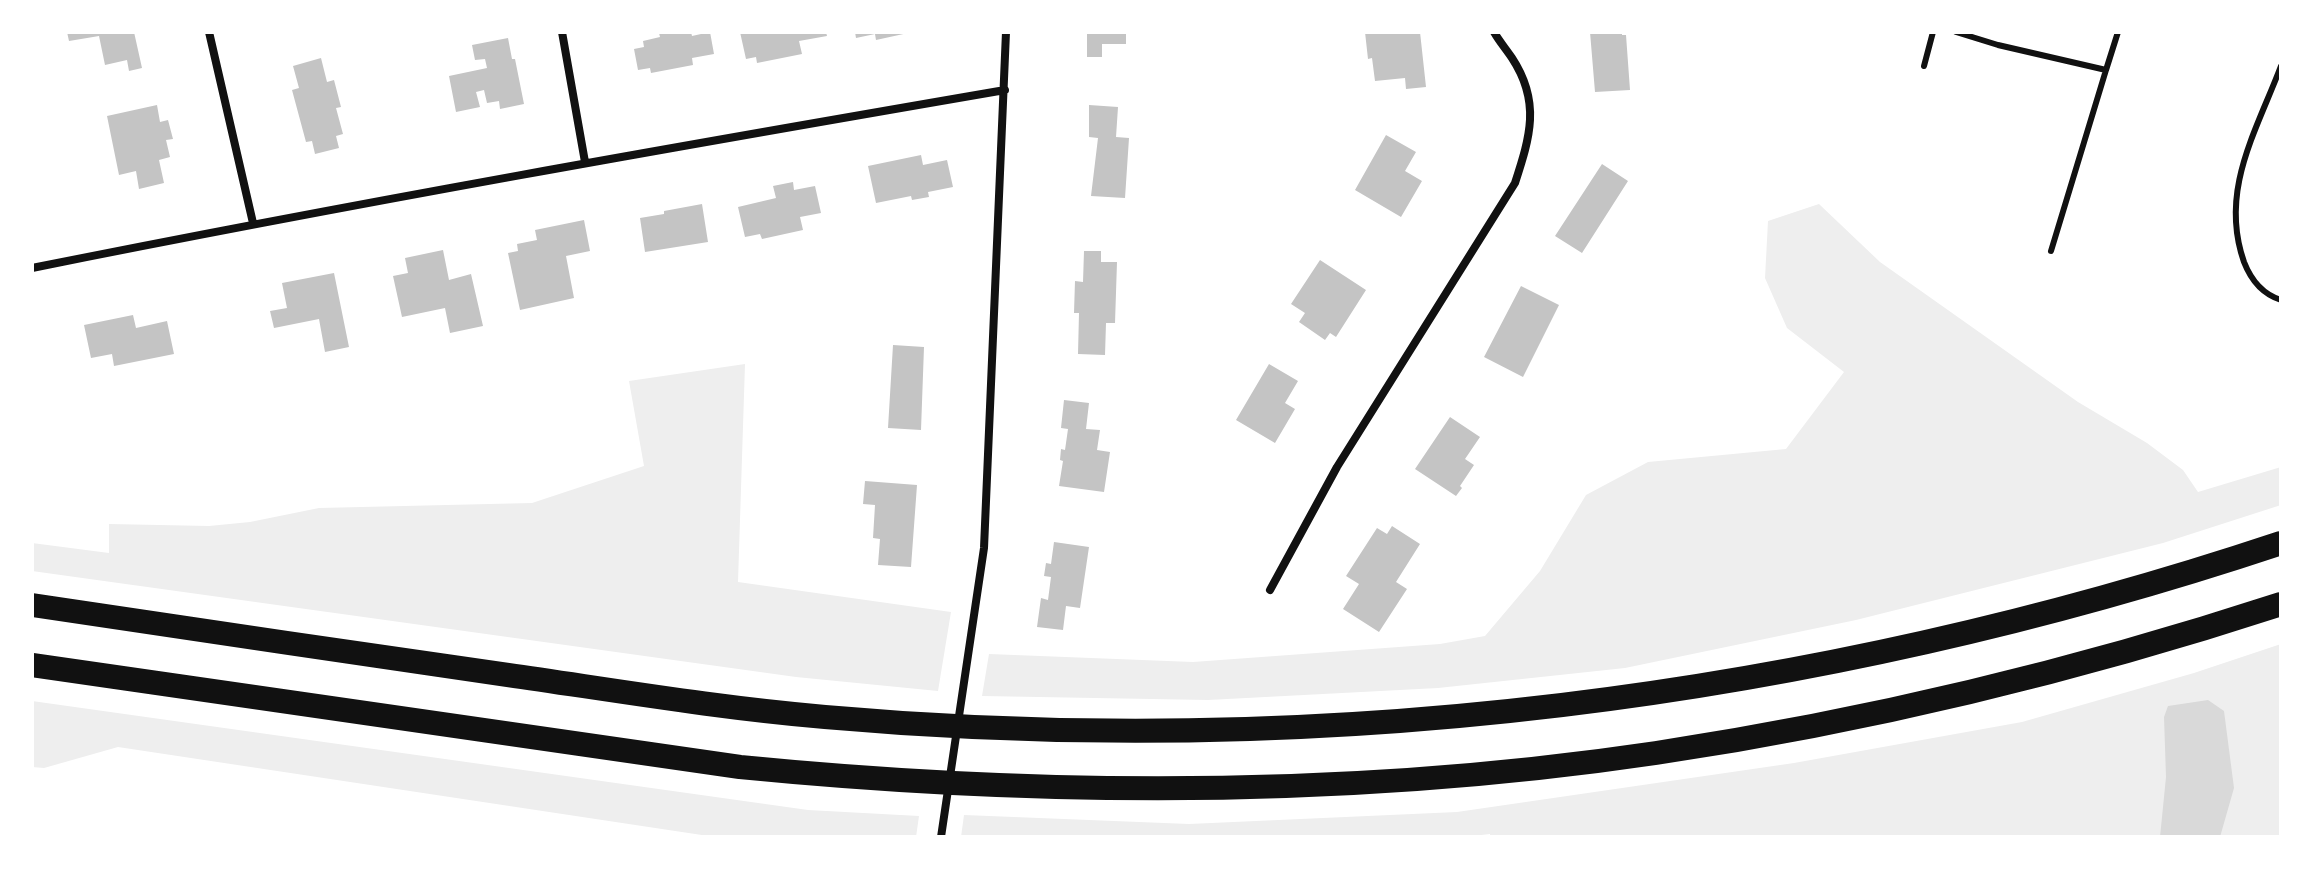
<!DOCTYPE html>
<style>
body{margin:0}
#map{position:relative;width:2313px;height:869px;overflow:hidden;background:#fff;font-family:Arial,sans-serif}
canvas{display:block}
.frame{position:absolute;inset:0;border:34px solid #fff;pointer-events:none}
</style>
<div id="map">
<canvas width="2313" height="869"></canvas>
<div class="frame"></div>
</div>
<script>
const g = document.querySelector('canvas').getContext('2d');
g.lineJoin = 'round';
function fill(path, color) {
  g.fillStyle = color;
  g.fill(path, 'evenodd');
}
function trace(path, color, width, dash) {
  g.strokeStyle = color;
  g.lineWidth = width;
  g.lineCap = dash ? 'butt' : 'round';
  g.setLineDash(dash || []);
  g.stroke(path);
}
fill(new Path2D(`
 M1819,204L1880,262L2078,402L2147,443L2183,470L2198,492L2281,467V505L2163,543L1856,620L1625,668L1438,688L1208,700L982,696L989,654L1193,662L1440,644L1485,636L1540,571L1586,495L1648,462L1786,449L1844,372L1787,328L1765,278L1768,221Z
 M745,364L738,582L951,612L938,691L796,677L32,571V543L109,553V524L209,526L250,522L319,508L532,503L644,466L629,381Z
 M2281,644V837H1490V834L1463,837H961L964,815L1189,824L1457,812L1794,763L2022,722L2194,673Z
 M32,701L808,810L919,816L916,837H715L118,747L44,768L32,767Z`), '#eee');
fill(new Path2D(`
 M2208,700L2224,711L2234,788L2220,837H2160L2166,777L2164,717L2168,706Z`), '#d9d9d9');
fill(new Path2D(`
 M67,32H134L142,68L129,71L127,60L105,65L99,36L69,41Z
 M666,32H691L692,36L710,32L714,54L692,58L693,65L651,73L650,68L638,70L634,49L644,47L643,41L660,37L659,33Z
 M740,32H826L827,36L799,41L802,54L757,63L756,57L746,59Z
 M855,32H908V33L876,40L875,34L856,38Z
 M1087,32H1126V44H1102V57H1087Z
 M1365,32H1420L1426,87L1406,89L1405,78L1375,81L1372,58L1368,59Z
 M1590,32H1622V35H1626L1630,90L1595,92Z
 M508,38L512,59H515L524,104L500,109L499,101L487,103L484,90L476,92L480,107L456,112L449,76L487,68L485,59L475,60L472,45Z
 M321,58L327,82L334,80L341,107L336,108L343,134L336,136L339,148L315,154L312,141L306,142L292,90L299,88L293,66Z
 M157,105L160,122L168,120L173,139L166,140L170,157L159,160L164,183L139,189L136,171L119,175L107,116Z
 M1089,105L1118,107L1116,137L1129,138L1125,198L1091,196L1098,138L1089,137Z
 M1386,135L1416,152L1405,171L1422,181L1401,217L1355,190Z
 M921,155L923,165L947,160L953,187L928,192L929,197L912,200L911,196L876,203L868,166Z
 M1602,164L1628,181L1582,253L1555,236Z
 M793,182L794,190L815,186L821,213L800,217L803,230L762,239L760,234L745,237L738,207L776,198L773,186Z
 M702,204L708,242L645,252L640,218L664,214V211Z
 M584,220L590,251L566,256L574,298L520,310L508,253L518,251L517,244L537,240L535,230Z
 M443,250L449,280L471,274L483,326L450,333L445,308L402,317L393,276L408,273L405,258Z
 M1084,251H1101V262H1117L1115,323H1106L1105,355L1078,354L1079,313H1074L1075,281L1083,282Z
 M1320,260L1366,290L1336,337L1330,333L1325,340L1299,322L1305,313L1291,304Z
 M334,273L349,347L325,352L319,319L274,328L270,311L287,308L282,283Z
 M1521,286L1559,305L1523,377L1484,357Z
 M133,315L136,328L167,321L174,354L114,366L112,354L91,358L84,325Z
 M893,345L924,347L921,430L888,428Z
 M1269,364L1298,381L1285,403L1295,409L1275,443L1236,420Z
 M1064,400L1089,403L1086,429L1100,430L1097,450L1110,452L1104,492L1059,486L1063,461L1060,460L1061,449L1065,450L1068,429L1061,428Z
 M1450,417L1480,437L1465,459L1474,465L1460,486L1462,488L1456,496L1415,469Z
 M865,481L917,485L911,567L878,565L880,539L873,538L875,505L863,504Z
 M1392,526L1420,544L1396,582L1407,589L1379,632L1343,609L1359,584L1346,576L1377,528L1387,534Z
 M1054,542L1089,547L1080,608L1066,606L1063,630L1037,627L1041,598L1048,600L1051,577L1044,576L1046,563L1051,564Z`), '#c4c4c4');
trace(new Path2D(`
 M1956,32L1998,45L2106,70L2118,32
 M1924,66L1933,32
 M2281,66C2256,132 2219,191 2244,262C2251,280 2262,294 2281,300
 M2051,251L2106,70`), '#111', 6);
trace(new Path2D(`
 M209,32L253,223
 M562,32L585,162
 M32,268C355,203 680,146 1005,90
 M1270,590L1337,467L1515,183C1530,137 1541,102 1512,58C1506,49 1499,41 1494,32
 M941,837L984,548L1006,32`), '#111', 8);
trace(new Path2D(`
 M32,605C191,629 349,652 508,675C613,690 719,708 825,717C1317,761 1813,699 2281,543
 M32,665L740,767C1044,797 1353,798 1656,753C1869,721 2076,671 2281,604`), '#111', 24);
</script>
